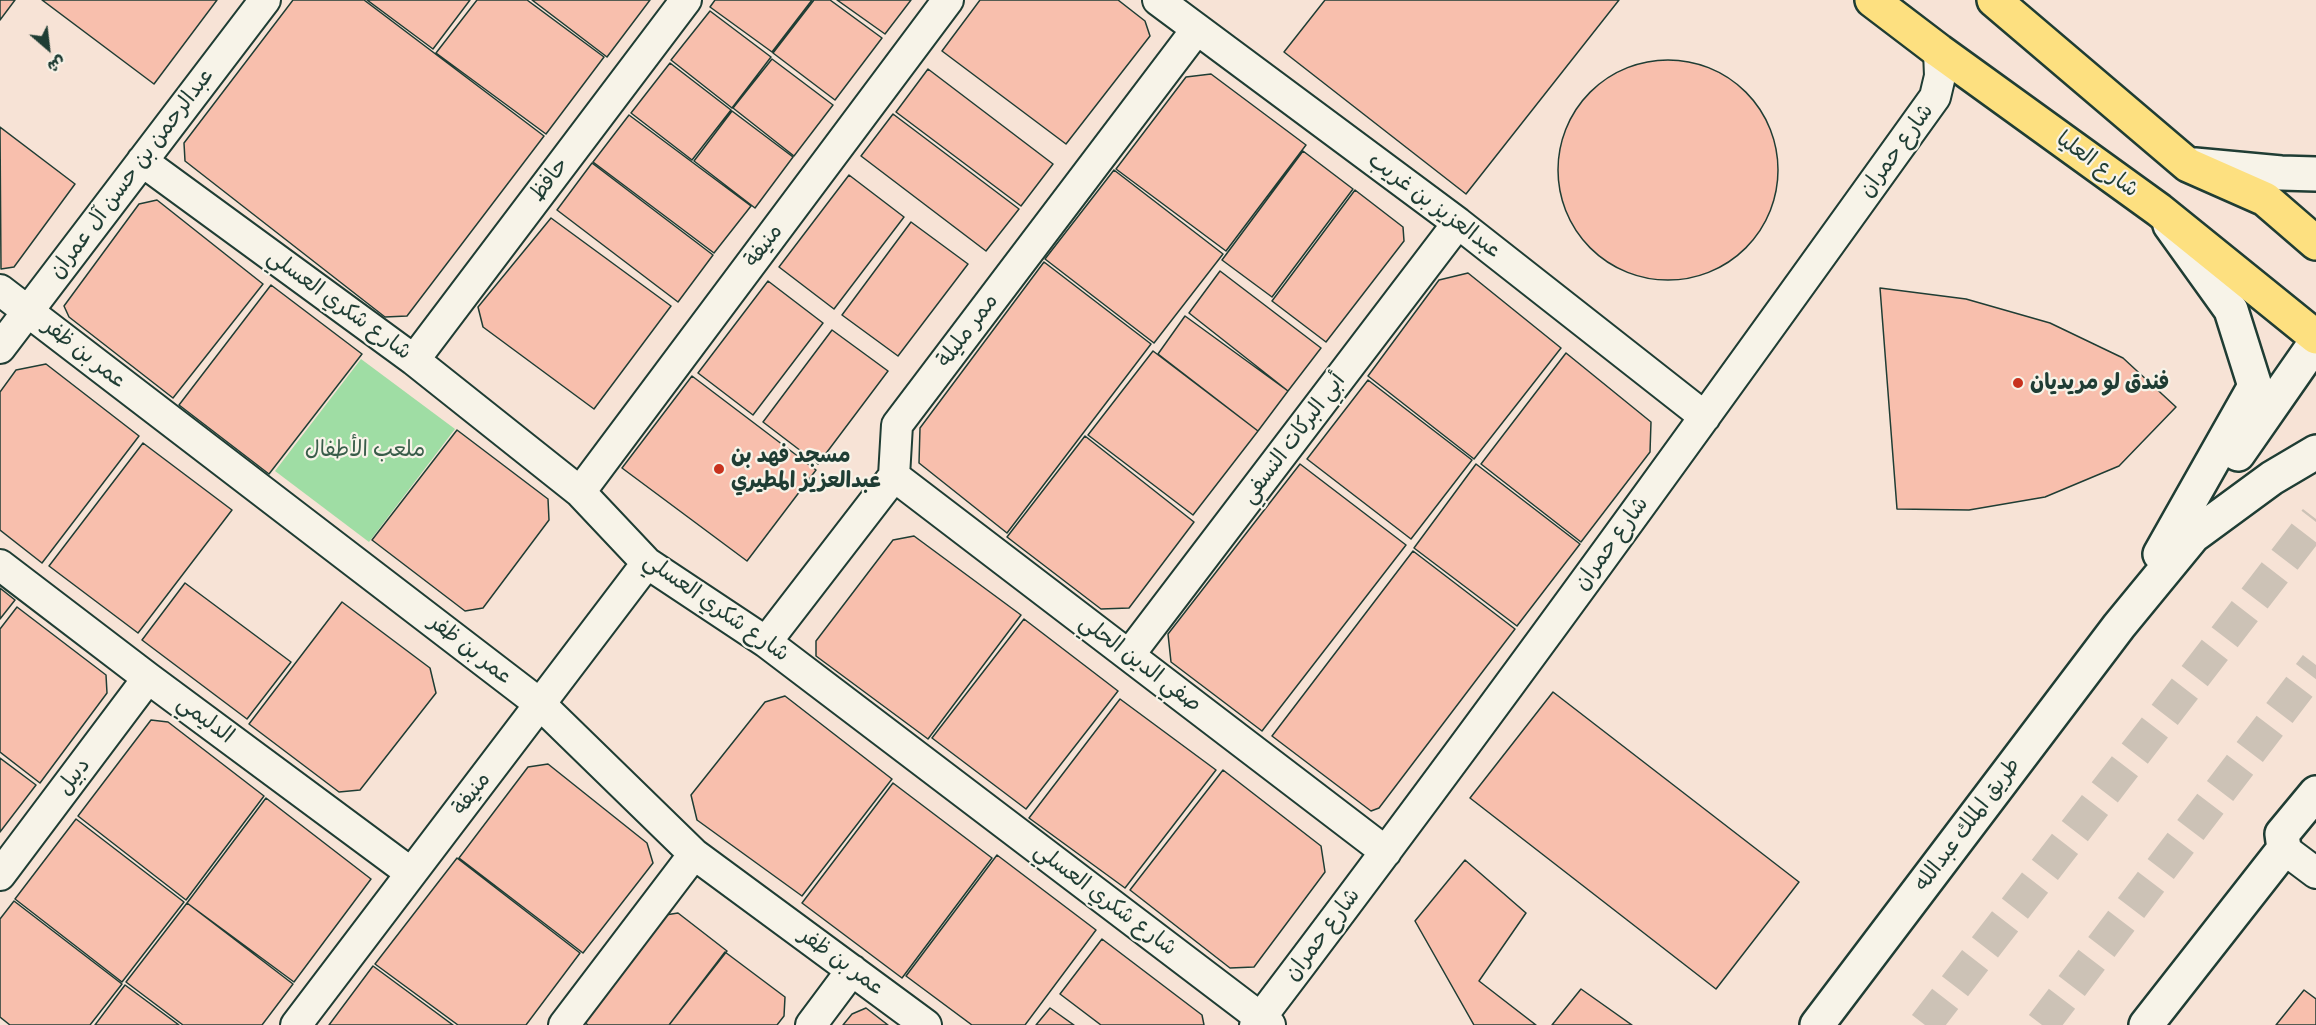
<!DOCTYPE html>
<meta charset="utf-8">
<style>
body{margin:0}
#map{position:relative;width:2316px;height:1025px;overflow:hidden;background:#f7e3d6;font-family:Itim,"Playpen Sans Arabic",sans-serif}
canvas{display:block}
.north{position:absolute;left:18px;top:18px;width:60px;height:60px;-webkit-text-stroke:4px #f7f3e8;paint-order:stroke;rotate:152deg;font-size:16px;font-weight:700;line-height:24px;text-align:center;color:#1f3d34}
.north::after{content:'';display:block;margin:auto;width:21px;height:27px;background:#1f3d34;clip-path:polygon(50% 0,100% 100%,50% 72%,0 100%)}
</style>
<div id="map">
<canvas width="2316" height="1025"></canvas>
<div class="north">ش</div>
</div>
<script>
const g = document.querySelector('canvas').getContext('2d');
g.lineJoin = 'round';
function fill(path, color) {
  g.fillStyle = color;
  g.fill(path, 'evenodd');
}
function trace(path, color, width, dash) {
  g.strokeStyle = color;
  g.lineWidth = width;
  g.lineCap = dash ? 'butt' : 'round';
  g.setLineDash(dash || []);
  g.stroke(path);
}
function label(font, color, halo, rows, align = 'center') {
  g.font = font + ' Itim,"Playpen Sans Arabic",sans-serif';
  g.lineWidth = 4.5;
  g.setLineDash([]);
  g.textBaseline = 'middle';
  g.strokeStyle = halo;
  g.fillStyle = color;
  for (const [text, x, y, turn = 0] of rows) {
    g.save();
    g.translate(x, y);
    g.rotate((+turn || 0) * Math.PI / 180);
    g.textAlign = isNaN(turn) ? turn : align;
    if (halo) g.strokeText(text, 0, 0);
    g.fillText(text, 0, 0);
    g.restore();
  }
}
fill(new Path2D(`
 M361,359L455,429L369,542L275,471Z`), '#9fdda4');
const building = new Path2D(`
 M0,0H15L0,20Z
 M42,0H217L154,84Z
 M293,0H364L544,136L407,316L385,317L185,161L184,143Z
 M367,0H470L433,49Z
 M477,0H527L604,57L546,134L436,53Z
 M532,0H650L607,57Z
 M715,0H812L772,52L710,7Z
 M814,0H830L882,38L835,100L773,53Z
 M837,0H911L885,34Z
 M980,0H1118L1145,21L1150,36L1066,144L942,51Z
 M1325,0H1619L1466,194L1284,52Z
 M710,11L771,57L732,108L671,60Z
 M772,59L833,105L794,156L733,108Z
 M1558 170a110 110 0 1 1 220 0a110 110 0 1 1-220 0Z
 M670,63L731,110L692,160L631,113Z
 M928,69L1053,164L1021,206L896,112Z
 M1211,74L1306,145L1226,251L1116,169L1186,77Z
 M732,111L793,157L755,208L694,161Z
 M893,114L1019,209L986,251L861,156Z
 M629,115L751,206L714,253L593,162Z
 M0,127L75,184L14,267L1,269Z
 M1303,151L1353,189L1272,297L1222,260Z
 M592,163L713,255L678,302L557,210Z
 M1114,170L1223,254L1154,343L1045,259Z
 M849,175L904,217L834,309L779,267Z
 M1355,190L1403,227L1404,241L1326,342L1272,301Z
 M157,200L263,284L173,398L69,317L64,306L139,204Z
 M551,218L671,306L594,409L483,327L478,307Z
 M911,222L968,264L898,356L842,315Z
 M1044,262L1151,344L1007,533L919,463L920,428Z
 M1220,271L1321,348L1288,391L1189,313Z
 M1468,273L1561,348L1474,459L1368,376L1439,280Z
 M768,281L823,323L753,415L698,373Z
 M271,285L362,354L269,474L179,405Z
 M1880,288L1966,299L2050,323L2123,358L2176,407L2119,466L2045,497L1969,510L1897,509Z
 M1185,316L1288,391L1258,431L1158,354Z
 M832,330L888,371L818,464L763,422Z
 M1153,351L1258,431L1193,515L1088,435Z
 M1566,353L1651,422L1650,452L1581,542L1481,464Z
 M46,364L139,436L42,563L0,530V392L16,370Z
 M692,376L816,470L747,561L622,468Z
 M1368,380L1472,460L1411,539L1307,459Z
 M457,430L548,499L549,520L483,608L465,611L372,540Z
 M1085,436L1194,522L1129,608L1101,609L1007,537Z
 M143,443L232,510L138,633L49,566Z
 M1300,464L1406,545L1262,731L1171,662L1168,634Z
 M1476,464L1580,544L1517,626L1414,548Z
 M914,536L1021,615L928,739L816,656V641L893,540Z
 M1413,551L1515,629L1379,808L1371,811L1272,736Z
 M185,583L291,662L247,719L142,640Z
 M0,588L15,600L0,619Z
 M342,602L430,668L436,693L360,790L339,792L249,724Z
 M17,607L106,675L107,693L40,783L0,752V629Z
 M1024,619L1118,691L1026,809L932,738Z
 M1553,692L1799,882L1716,989L1470,798Z
 M785,696L892,779L802,896L697,820L691,795L765,702Z
 M1120,699L1216,770L1125,888L1029,818Z
 M151,720L168,722L264,796L186,900L78,816Z
 M0,758L36,785L0,832Z
 M548,764L647,843L653,863L583,953L459,858L528,767Z
 M1223,770L1321,846L1325,872L1254,967L1230,968L1130,890Z
 M893,783L992,858L902,978L802,903Z
 M266,798L371,879L294,982L187,903Z
 M76,819L184,902L122,982L15,899Z
 M997,855L1096,930L1025,1025H972L906,976Z
 M457,858L580,953L526,1025H458L375,964Z
 M1465,860L1526,913L1479,981L1536,1025H1474L1415,921Z
 M14,901L122,984L90,1025H10L0,1017V919Z
 M187,903L293,984L262,1025H183L126,982Z
 M678,913L727,951L669,1025H588L580,1019L659,916Z
 M1102,939L1202,1015L1204,1025H1101L1060,994Z
 M725,952L785,997L784,1016L777,1025H669Z
 M373,966L453,1025H329Z
 M125,985L179,1025H95Z
 M1581,989L1632,1025H1552Z
 M2304,990L2316,999V1025H2276Z
 M866,1008L888,1025H843L852,1014Z
 M1050,1008L1074,1025H1036Z`);
fill(building, '#f8bfad');
trace(building, '#1f3d34', 1.5);
trace(new Path2D(`
 M1925,1025L2316,519
 M2042,1025L2316,665`), '#ccc2b6', 33, [33, 16]);
const minor = new Path2D(`
 M1158,0L1458,223L1705,417
 M142,161L414,360L580,492L647,563L766,642L1270,1025
 M0,290L540,704L694,854L926,1025
 M0,348L265,0
 M414,360L686,0
 M894,476L1386,852
 M580,492L948,0
 M0,565L148,678L411,873
 M766,642L894,476L897,425L1197,29
 M1129,655L1458,223
 M2284,849L2316,873
 M0,875L148,678
 M296,1025L647,563
 M564,1025L694,854
 M811,1025L852,970
 M1255,1025C1487,720 1711,409 1935,97L1940,76L1939,51`);
const secondary = new Path2D(`
 M2195,165L2281,173L2316,174
 M2238,454L2316,342
 M2160,554L2255,386L2231,310L2170,225
 M1817,1025L2119,626L2193,536L2272,478L2316,452
 M2146,1025L2284,849L2282,834L2316,793`);
const primary = new Path2D(`
 M1872,0L1939,51L2159,210L2316,337
 M1994,0L2188,165L2265,199L2316,243`);
trace(minor, '#1f3d34', 34);
trace(secondary, '#1f3d34', 38);
trace(primary, '#1f3d34', 38);
trace(minor, '#f7f3e8', 30);
trace(secondary, '#f7f3e8', 33);
trace(primary, '#fde080', 33);
for (const [x, y, r, color] of [
 [2018,383,6,"#c8321e"],
 [719,469,6,"#c8321e"]
]) {
  const dot = new Path2D();
  dot.arc(x, y, r, 0, 2 * Math.PI);
  g.fillStyle = color;
  g.fill(dot);
  trace(dot, '#f7f3e8', 2);
}
label('22px', '#1f3d34', '#f7f3e8', [
 ["شارع حمران",1897,151,-54],
 ["شارع العليا",2097,165,36],
 ["عبدالرحمن بن حسن آل عمران",132,174,-53],
 ["حافظ",550,180,-53],
 ["عبدالعزيز بن غريب",1434,206,37],
 ["منيفة",764,246,-53],
 ["شارع شكري العسلي",339,305,36],
 ["ممر مليلة",968,331,-53],
 ["عمر بن ظفر",84,354,38],
 ["أبي البركات النسفي",1294,439,-53],
 ["شارع حمران",1612,544,-54],
 ["شارع شكري العسلي",716,608,35],
 ["عمر بن ظفر",470,650,38],
 ["صفي الدين الحلي",1140,664,37],
 ["الدليمي",205,720,37],
 ["دبيل",74,777,-53],
 ["منيفة",472,794,-53],
 ["طريق الملك عبدالله",1968,825,-53],
 ["شارع شكري العسلي",1105,900,37],
 ["شارع حمران",1323,935,-53],
 ["عمر بن ظفر",841,962,36]
]);
label('bold 22px', '#1f3d34', '#f7f3e8', [
 ["فندق لو مريديان",2030,383],
 ["مسجد فهد بن",731,456],
 ["عبدالعزيز المطيري",731,481]
], 'left');
label('22px', '#395d4a', '#f7f3e8', [
 ["ملعب الأطفال",365,450]
]);
</script>
